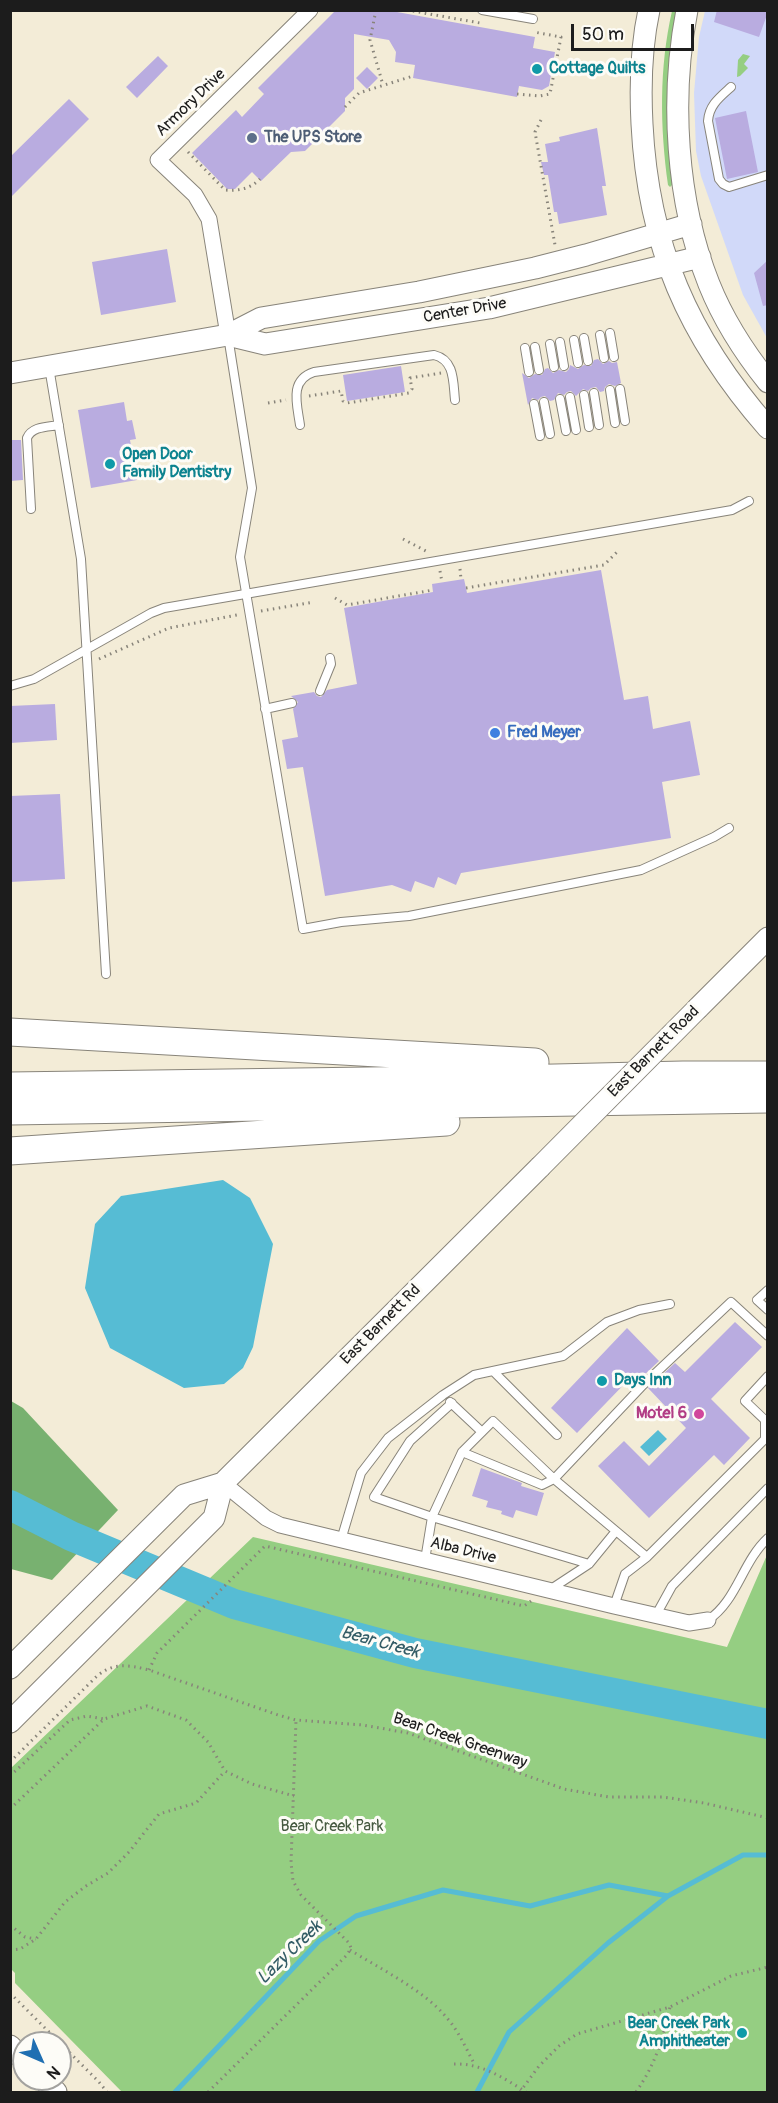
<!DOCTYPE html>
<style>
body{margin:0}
#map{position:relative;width:778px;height:2103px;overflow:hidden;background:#f3ecd7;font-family:Pangolin,sans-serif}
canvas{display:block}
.frame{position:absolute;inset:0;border:12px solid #1c1c1c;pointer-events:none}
.north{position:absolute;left:12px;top:2031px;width:60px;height:60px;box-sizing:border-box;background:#fdfcf7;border:2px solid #a3a29f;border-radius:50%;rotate:135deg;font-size:16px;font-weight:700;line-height:24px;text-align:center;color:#1c1c1c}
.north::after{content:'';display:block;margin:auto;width:21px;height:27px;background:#1f6fb2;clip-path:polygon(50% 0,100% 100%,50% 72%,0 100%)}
.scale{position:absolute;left:571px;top:24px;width:123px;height:27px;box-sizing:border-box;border:3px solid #1c1c1c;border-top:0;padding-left:8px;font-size:18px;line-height:21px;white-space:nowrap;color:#1c1c1c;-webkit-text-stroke:4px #fdfcf7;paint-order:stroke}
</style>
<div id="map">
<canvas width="778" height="2103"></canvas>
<div class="frame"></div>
<div class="north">N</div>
<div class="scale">50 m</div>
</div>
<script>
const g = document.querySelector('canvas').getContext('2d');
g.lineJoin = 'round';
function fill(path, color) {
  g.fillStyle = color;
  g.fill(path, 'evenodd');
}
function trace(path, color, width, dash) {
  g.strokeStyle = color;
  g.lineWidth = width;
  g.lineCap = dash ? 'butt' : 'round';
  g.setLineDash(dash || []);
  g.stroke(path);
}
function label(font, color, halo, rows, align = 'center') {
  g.font = font + ' Pangolin,sans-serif';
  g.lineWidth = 6;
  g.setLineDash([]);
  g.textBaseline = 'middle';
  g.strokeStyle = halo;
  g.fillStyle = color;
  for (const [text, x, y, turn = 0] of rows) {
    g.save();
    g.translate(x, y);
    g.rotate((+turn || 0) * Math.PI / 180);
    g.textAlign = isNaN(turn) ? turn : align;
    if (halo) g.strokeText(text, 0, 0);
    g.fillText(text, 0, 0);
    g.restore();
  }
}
fill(new Path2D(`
 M705,11H767V338L743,295L701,176L696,151L694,93L699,37Z`), '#d1d9f9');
fill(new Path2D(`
 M672,11H679L672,159V185L670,187L668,185C660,127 659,68 672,11Z
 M743,54L750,56L744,64L748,68L740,76L737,77L738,60Z
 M253,1537L727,1647L767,1555V2092H122L15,1983V1973L10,1968L11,1768Z`), '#95ce82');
fill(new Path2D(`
 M11,1401L23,1408L118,1510L52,1580L11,1569Z`), '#78b170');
fill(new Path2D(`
 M223,1180L250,1198L273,1244L253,1347L243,1368L224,1384L184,1388L110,1348L85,1288L95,1224L121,1196Z
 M658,1430L667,1439L649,1456L640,1447Z`), '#56bcd4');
trace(new Path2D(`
 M175,2092L319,1941L356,1916L443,1890L530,1906L609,1885L668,1896
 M477,2092L509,2032L608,1943L668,1896L743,1855H768`), '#56bcd4', 5);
trace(new Path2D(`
 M10,1505L71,1536L234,1604L415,1653L768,1724`), '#56bcd4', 30);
fill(new Path2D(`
 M336,10H386L535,37L533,48L555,52L549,86L542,90L519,86L517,97L413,78L415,65L395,62L396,52L389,40L354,34V89L345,98V111L305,151L291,152L261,181L252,172L235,189H227L192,153L236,110L242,117L264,94L258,88Z
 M717,10H768V12L759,37L714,22Z
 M158,56L168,66L137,98L126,87Z
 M367,67L378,78L367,89L356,78Z
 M69,99L89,119L10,198V157Z
 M746,111L758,172L727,179L715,118Z
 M597,128L606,186H602L607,215L559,224L557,212H554L548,175H544L541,162H548L545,144L560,141L559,137Z
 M167,249L176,302L101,315L92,262Z
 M768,260V305L763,306L754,273Z
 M598,359L603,364L609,361L612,363L617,362L621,383L615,386L609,384L605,387L604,391L600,392L596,387L591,388L588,391L583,389L576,396L571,391L567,392L564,395L558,393L554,400L550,401L545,396L541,397L538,400L532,398L528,405L522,373L529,378L535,374L542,375L545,369L548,368L553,373L559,370L566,372L569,369L570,365L578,369L584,365L591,366L594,360Z
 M401,366L405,392L347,401L343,375Z
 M124,402L127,421L132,420L136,439L130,440L137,480L91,488L78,410Z
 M10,440H21L23,480L10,481Z
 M601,570L624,700L648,696L653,729L690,721L700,775L662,782L671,838L461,873L456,885L438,877L434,888L415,881L411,892L392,885L325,896L303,767L287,769L282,740L298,737L293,709L298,702L291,696L314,692L317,696L321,697L327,690L357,684L344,608L433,592L432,584L464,579L467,593Z
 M55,704L57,740L10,743V706Z
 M60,794L65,879L10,882V796Z
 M735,1322L762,1347L711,1399L750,1438L724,1465L714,1455L649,1518L598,1466L624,1441L649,1466L686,1428L648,1388L675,1363L685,1372Z
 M627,1328L659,1361L640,1379L635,1373L577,1433L551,1408Z
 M481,1468L522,1483L521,1486L544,1493L537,1516L516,1510L513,1518L501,1514L502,1511L486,1507L488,1501L472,1496Z`), '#b9ace0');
const service = new Path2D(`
 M482,10L533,19
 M731,87C720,97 709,105 708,121L719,179L723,184L729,187L768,175
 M610,333L614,357
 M600,335L604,358
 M228,336L252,488L240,557L303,929L341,922L409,916L641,870L714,837L729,828
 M584,338L588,361
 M574,340L578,363
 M560,342L564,366
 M550,344L554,367
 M535,347L539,370
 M525,348L529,372
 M49,367L81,559L106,974
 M620,389L625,421
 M610,390L615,423
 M594,393L599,425
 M584,395L589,427
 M570,397L576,430
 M560,399L566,431
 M544,402L550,434
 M534,404L540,436
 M300,425C297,404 289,380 314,372L434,355C455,360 453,382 455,400
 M31,509L27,438C32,426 48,427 59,425
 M10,686L34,679L151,613L164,608L732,510L749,501
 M320,691L331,664L330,658
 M265,709L292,703
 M768,1290L757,1300L768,1310
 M494,1372L557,1435
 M450,1402L482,1432
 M462,1452L542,1485L554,1479L493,1421L462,1452L432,1517L589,1564
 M341,1540L361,1473L388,1438L443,1395L474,1375L563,1356L607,1322L639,1310L670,1304
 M647,1557L554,1479L643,1385L731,1302L768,1336
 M425,1560L432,1517L374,1497L410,1441L452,1403
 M551,1589L589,1564L616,1531
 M614,1606L625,1574L647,1557L765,1439V1420L745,1401L768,1376
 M656,1615L672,1586L768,1488
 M708,1620C737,1601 742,1562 768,1538`);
const minor = new Path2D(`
 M228,335L209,219L195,195L158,160L310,10
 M223,1483L266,1518L280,1525L614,1606L689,1623L708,1620`);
const secondary = new Path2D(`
 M649,10C641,47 640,86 642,124C648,245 688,337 768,428
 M687,10C670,98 676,201 709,284C723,319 744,352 768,382
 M228,335L265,344L489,308L700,257
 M10,373L228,335L261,318L419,292L535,268L586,255L691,224
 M698,1008L768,938
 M10,1668L184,1495L223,1483L540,1167
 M10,1722L214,1518L223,1483
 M10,2046L24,2060
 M43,2079L56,2092`);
const motorway = new Path2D(`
 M10,1032L535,1062
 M10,1086L512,1079L683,1075H768
 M10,1111L768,1099
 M10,1151L446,1122`);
trace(service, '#88847a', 10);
trace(minor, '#88847a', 17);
trace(secondary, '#88847a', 23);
trace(motorway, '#88847a', 29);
trace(new Path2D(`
 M376,10L370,40L383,85
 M407,10L480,23
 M517,94L540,96L550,94L561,37L534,32
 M345,107L359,93L413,76
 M541,120L535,132L555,245
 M188,152L225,190C239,191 250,189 260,179
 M309,396L341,391L343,401L347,403L409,393L412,389L410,378L441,373
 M268,403L286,400
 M767,469H768
 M403,539L426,551
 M460,569L461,579
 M440,571L442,582
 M466,588L604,565L618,551
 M335,598L347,605L433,590
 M261,611L314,602
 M99,659L169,628L237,615
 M149,1670L157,1653L265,1546L524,1606L531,1601
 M10,1762L97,1676C114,1662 129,1665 149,1670L278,1715L296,1720L363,1725L408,1733L564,1789L609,1797H663L704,1803L768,1818
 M10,1776L70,1720L87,1716L104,1719
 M10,1809L104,1719L147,1706L186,1720L208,1742L225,1771L252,1784L294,1796
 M10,1925L25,1937L36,1939
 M10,1950L20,1949L36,1939L65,1902L86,1886L108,1873L129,1852L159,1814L196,1803L225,1771
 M350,1950C379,1968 425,1991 446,2017C459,2031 466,2049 475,2065
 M10,1993L99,2082L107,2092
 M454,2064C481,2063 504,2078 526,2092
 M208,2092L347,1955L351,1948L349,1943L301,1895L293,1881L291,1863L296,1720
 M520,2092L539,2066L559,2046L577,2034L670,2007L731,1976L768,1967
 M636,2092C656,2063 662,2041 670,2007`), '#88847a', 3, [1.5, 4.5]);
trace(service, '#fff', 8);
trace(minor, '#fff', 15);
trace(secondary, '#fff', 21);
trace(motorway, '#fff', 27);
const secondaryBridge = new Path2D(`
 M540,1167L698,1008`);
trace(secondaryBridge, '#88847a', 23, []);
trace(secondaryBridge, '#fff', 21);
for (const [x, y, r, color] of [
 [537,69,6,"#0f9aa8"],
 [252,138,6,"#5c6f8a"],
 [110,464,6,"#0f9aa8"],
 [495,733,6,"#3f7fe0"],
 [602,1381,6,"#0f9aa8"],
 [699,1414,6,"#d1479c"],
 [742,2033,6,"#0f9aa8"]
]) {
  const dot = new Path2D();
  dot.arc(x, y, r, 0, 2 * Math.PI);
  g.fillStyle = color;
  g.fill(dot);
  trace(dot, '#fdfcf7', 2);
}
label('bold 16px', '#0d838f', '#fdfcf7', [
 ["Cottage Quilts",549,69],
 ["Open Door",122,455],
 ["Family Dentistry",122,473],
 ["Days Inn",614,1381],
 ["Bear Creek Park",730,2024,"right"],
 ["Amphitheater",730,2042,"right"]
], 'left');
label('16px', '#1c1c1c', '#fdfcf7', [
 ["Armory Drive",191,103,-44],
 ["Center Drive",465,311,-10],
 ["East Barnett Road",654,1052,-45],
 ["East Barnett Rd",381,1325,-45],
 ["Alba Drive",463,1551,14],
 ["Bear Creek Greenway",460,1741,19]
]);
label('bold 16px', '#4e5e75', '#fdfcf7', [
 ["The UPS Store",264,138]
], 'left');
label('bold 16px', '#366cbe', '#fdfcf7', [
 ["Fred Meyer",507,733]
], 'left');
label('bold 16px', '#b23c85', '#fdfcf7', [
 ["Motel 6",687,1414]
], 'right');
label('16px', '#465a40', '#fdfcf7', [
 ["Bear Creek Park",332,1827]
]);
label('italic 18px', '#335c66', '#fdfcf7', [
 ["Bear Creek",380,1643,15],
 ["Lazy Creek",290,1953,-44]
]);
</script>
